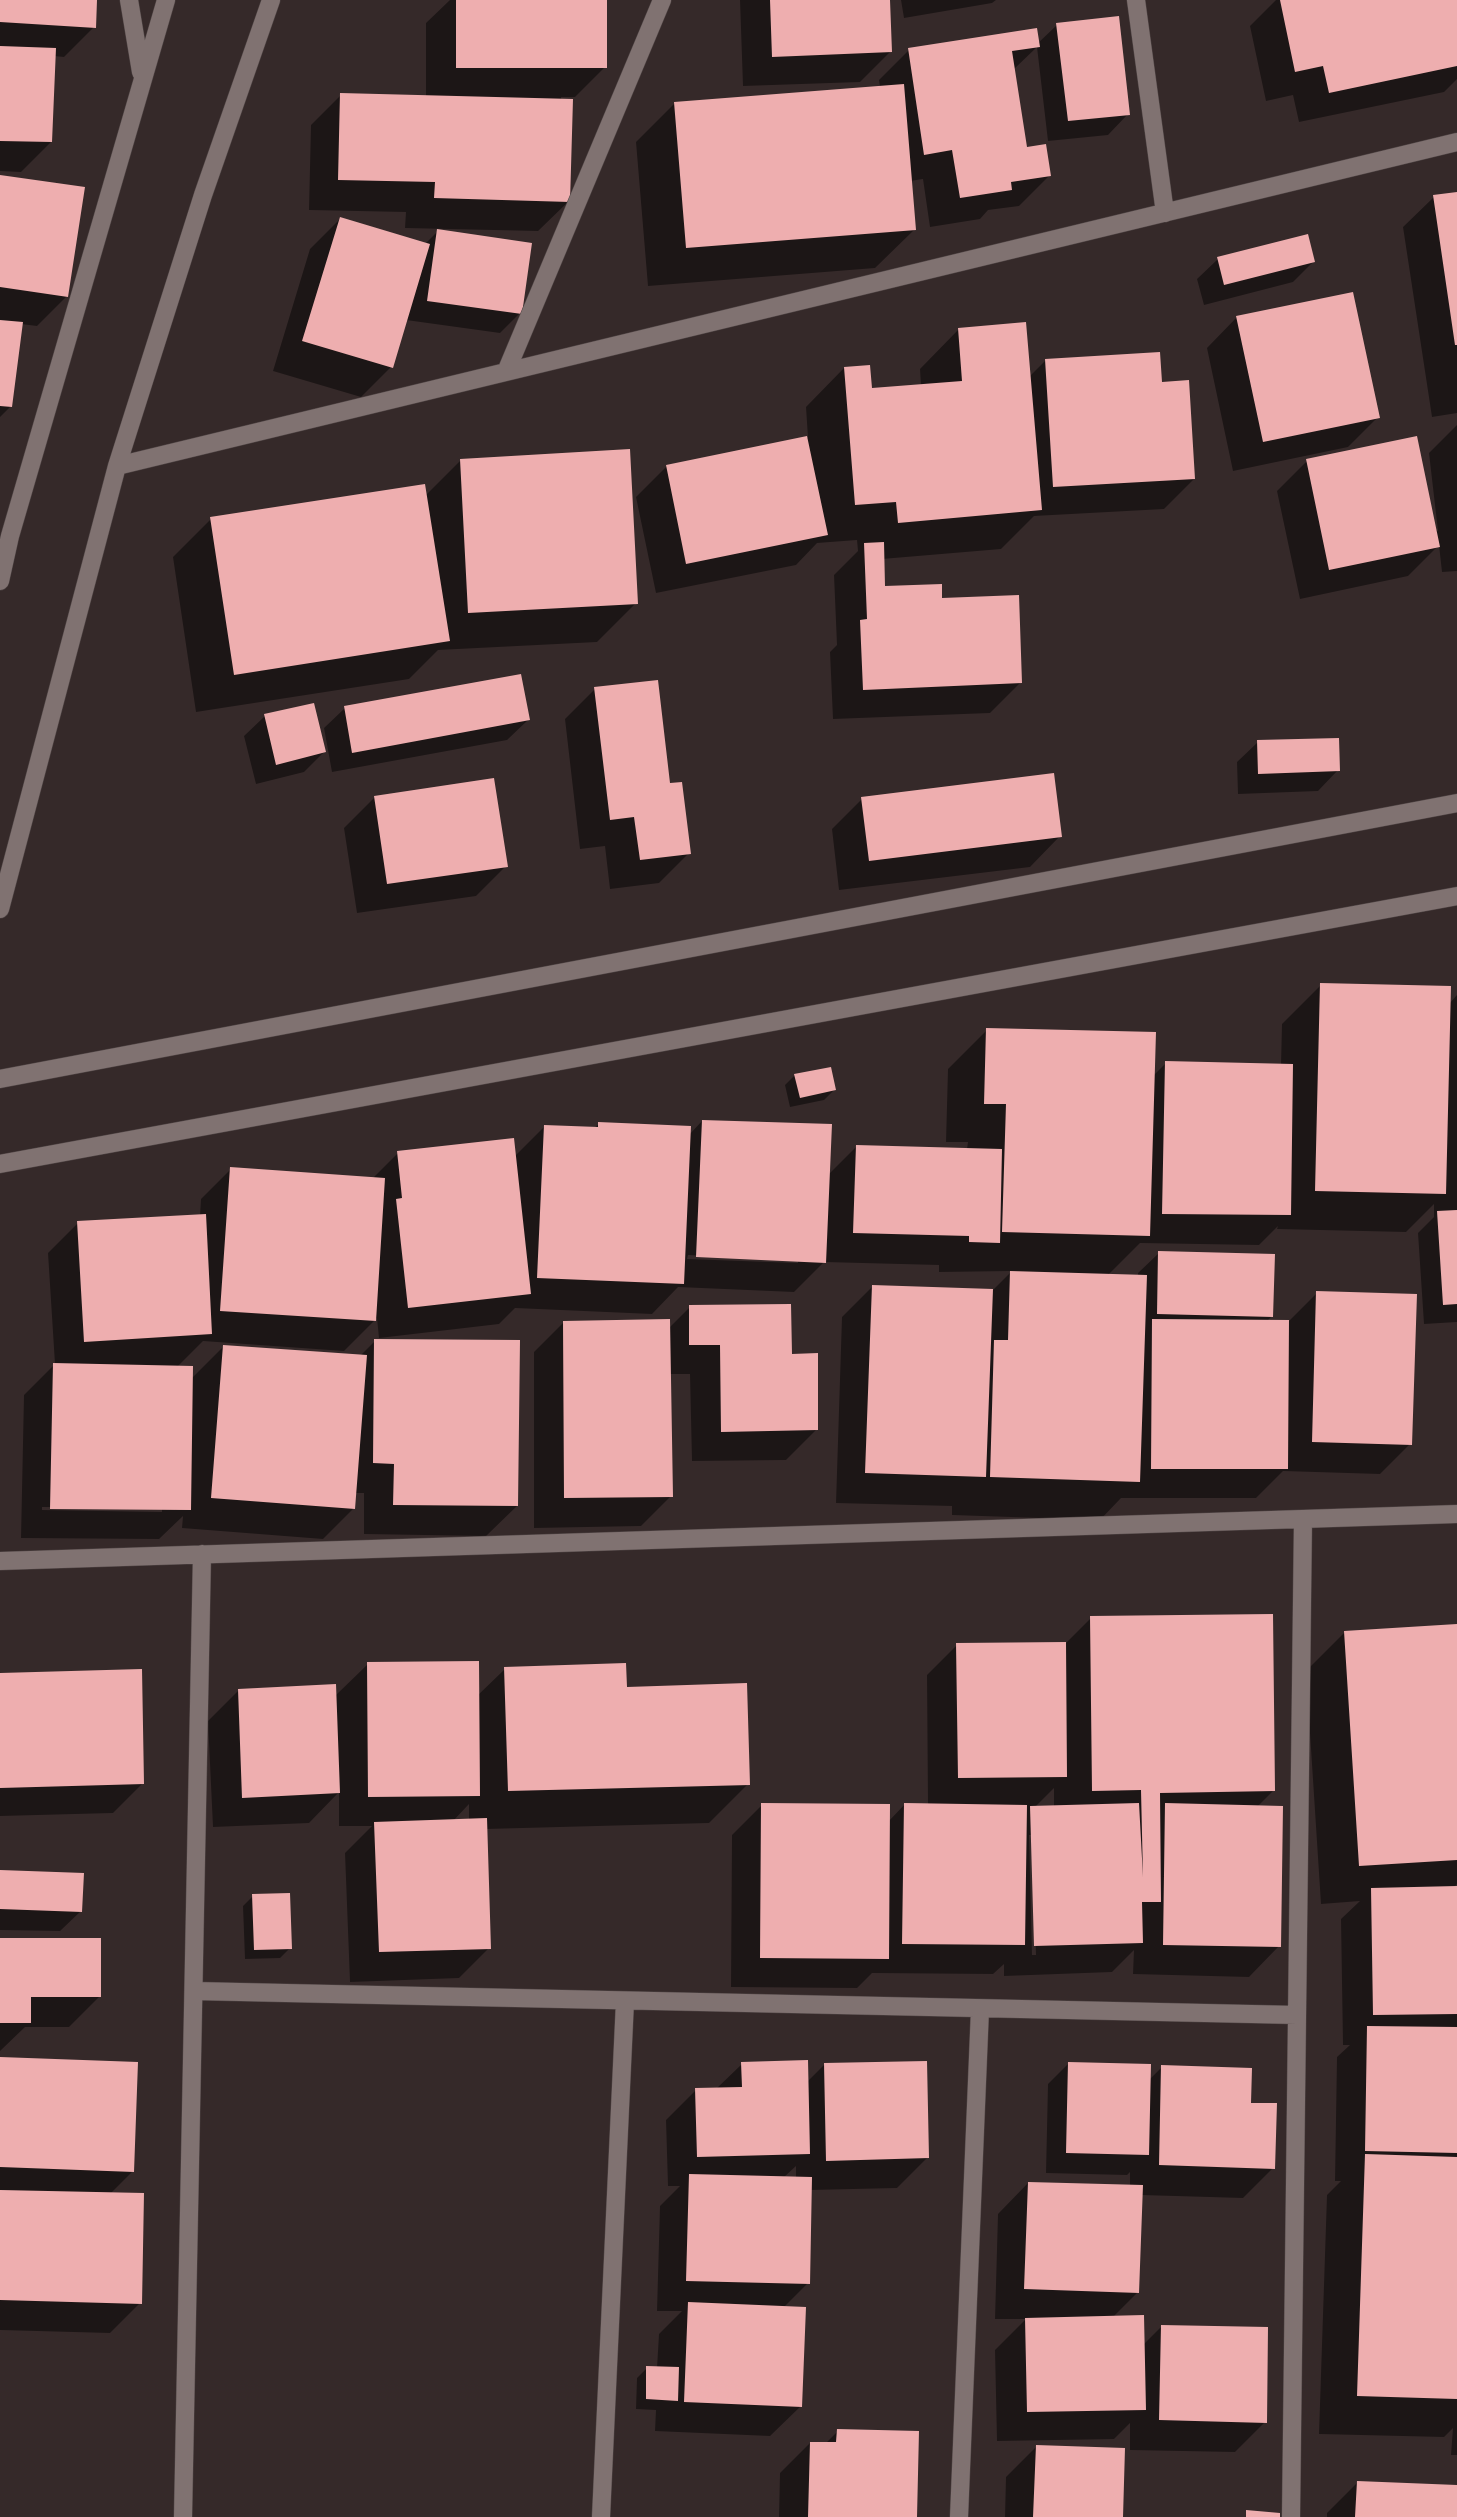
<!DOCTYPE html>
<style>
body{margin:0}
canvas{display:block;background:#352929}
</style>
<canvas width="1457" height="2517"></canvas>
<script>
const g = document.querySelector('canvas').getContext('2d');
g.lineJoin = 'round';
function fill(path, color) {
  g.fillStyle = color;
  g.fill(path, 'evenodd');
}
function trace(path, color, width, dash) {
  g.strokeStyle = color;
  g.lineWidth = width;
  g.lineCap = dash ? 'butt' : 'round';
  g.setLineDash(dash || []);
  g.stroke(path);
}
fill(new Path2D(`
 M0,0H96L94,27L64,57L54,56L51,142L21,172L0,171Z
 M450,0H605V67L575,97H561L569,201L538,231L405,228L406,212L309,210L311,125L341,95L426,97V23Z
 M740,0H888L890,52L860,82L743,86Z
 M901,0H996L992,3L904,18Z
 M1276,0H1457V79L1444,92L1299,122L1293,95L1266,101L1250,26Z
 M1057,25L1128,114L1108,135L1048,141L1037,47L1013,70L1025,149L1049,176L1019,206L988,210L980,219L930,227L923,179L910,181L914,230L875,268L648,286L636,142L675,103L880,87L879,80L909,50L1037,44Z
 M0,176L67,296L37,326L21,324L10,407L0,417Z
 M1457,194V413L1432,417L1403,227L1434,197Z
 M340,219L425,244L438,231L520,313L500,333L406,320L391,367L361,397L273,371L310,249Z
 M1218,259L1313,262L1293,282L1204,305L1197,279Z
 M1237,317L1378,417L1348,447L1233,471L1207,348Z
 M958,330L1028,378L1046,360L1161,384L1194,479L1164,509L1034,516L1001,549L882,559L883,588L1020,683L990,713L833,719L830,652L837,645L834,575L858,551L857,540L817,543L796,565L656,593L636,497L666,467L808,438L806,407L844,368L871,390L921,386L920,369Z
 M1457,425V571L1442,572L1439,545L1408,576L1300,599L1277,491L1307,461L1438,531L1429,453Z
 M460,461L636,603L597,642L438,650L409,679L196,712L173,557L211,519L425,496Z
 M595,689L668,785L689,853L659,883L610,889L605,846L580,849L565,719Z
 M345,708L528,720L507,740L332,772L324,728Z
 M265,716L324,752L304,772L256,784L244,736Z
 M1258,742L1338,770L1318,791L1238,794L1237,762Z
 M375,797L506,866L476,896L357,913L344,828Z
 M862,799L1060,836L1030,867L839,890L832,829Z
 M1321,985L1449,1004L1457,995V1322L1424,1324L1418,1233L1434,1217V1204L1406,1232L1277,1229L1278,1226L1259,1245L1140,1243L1108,1275L1138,1276V1273L1159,1253L1272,1316L1266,1322H1288L1317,1293L1410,1444L1380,1474L1283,1471L1256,1498H1121L1100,1520L952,1515V1506L836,1503L842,1317L872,1287L993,1290L1012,1271L939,1272V1265L824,1262L794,1292L678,1287L652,1314L515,1308L499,1324L379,1338L377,1318L344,1351L203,1341L177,1367L191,1379L224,1346L359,1357L375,1341L517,1506L486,1536L364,1534V1493H355L353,1509L323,1539L182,1528L183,1516L159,1539L21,1538L24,1395L55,1364L48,1253L78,1223L200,1216L201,1199L231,1169L372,1179L398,1153L514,1157L545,1126L594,1128L599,1124L689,1135L702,1121L828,1175L856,1147L967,1149L968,1142H946L948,1069L987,1030L1153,1076L1166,1063L1281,1065L1282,1024ZM688,1255L798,1260V1263L687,1259ZM42,1507L162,1508V1512L42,1510Z
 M795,1075L834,1090L824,1100L790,1107L785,1085Z
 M690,1307L790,1356L816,1430L786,1460L692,1461L690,1374H669L671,1496L641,1526L534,1528V1352L564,1322L669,1328Z
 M1091,1618L1274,1790L1257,1807L1279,1946L1249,1977L1133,1974L1134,1950L1112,1972L1004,1976V1964L993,1974L872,1973L857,1988L731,1987L732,1835L762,1805L888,1822L905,1804L928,1805L927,1675L957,1645L1065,1644ZM1054,1788V1807L1034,1808ZM1029,1835H1032L1036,1955H1032Z
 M1457,1626V1884L1454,1887H1457V2455H1451L1453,2428L1444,2437L1319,2434L1327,2195L1341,2181H1335L1337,2057L1350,2045H1343L1341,1919L1360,1901L1321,1904L1306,1671L1345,1632Z
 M368,1664L477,1696L505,1669L625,1688L748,1784L709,1823L486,1829L489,1948L459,1978L350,1982L345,1853L372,1826H339V1792L309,1823L213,1827L208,1721L239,1690L335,1696ZM469,1804V1820L453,1821Z
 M0,1675L143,1783L113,1813L0,1816Z
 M0,1872L81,1911L60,1931L0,1930Z
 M253,1896L290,1948L280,1958L245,1959L243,1906Z
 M0,1940L99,1997L69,2027H25L0,2051Z
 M0,2058L133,2171L110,2194L140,2303L110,2333L0,2330Z
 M742,2064L806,2083L824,2065L927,2158L897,2188L810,2190L808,2283L783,2308L801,2406L770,2436L655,2431L656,2410L636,2409L637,2378L647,2368H657L659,2334L682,2311H657L660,2206L680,2186H668L666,2120L696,2090L716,2089ZM796,2166V2179L783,2178Z
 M1068,2064L1149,2080L1162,2067L1249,2104L1273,2168L1243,2198L1141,2195L1138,2292L1112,2318L1143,2345L1162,2326L1265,2422L1235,2452L1130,2450V2423L1114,2439L997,2441L995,2350L1026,2319H995L998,2214L1028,2183L1130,2187V2172L1127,2175L1046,2173L1048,2084Z
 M838,2431L915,2517H779L780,2473L810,2443L825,2444Z
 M1036,2447L1121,2517H1005L1006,2477Z
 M1357,2483L1457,2487V2517H1327V2513Z`), '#0007');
fill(new Path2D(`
 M0,0H97L96,28L0,22Z
 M456,0H607V68H456Z
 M770,0H890L892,52L772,57Z
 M1280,0H1457V66L1329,93L1323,66L1295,72Z
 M1119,16L1130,115L1068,121L1056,23Z
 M1037,28L1040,47L1012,51L1027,147L1046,144L1051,176L1011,182L1012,190L960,198L952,150L924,155L908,48Z
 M0,46L56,48L52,142L0,141Z
 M904,84L916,230L686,248L674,102Z
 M340,93L573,99L570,202L434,198L435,182L338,180Z
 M0,175L85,187L68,297L0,287Z
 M1457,192V345H1455L1433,195Z
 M340,217L430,244L393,368L302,341Z
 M437,229L532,243L522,314L427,301Z
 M1308,234L1315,262L1224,285L1217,257Z
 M1353,292L1380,418L1263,442L1236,316Z
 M0,320L23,322L12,407L0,406Z
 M1026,322L1042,510L898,523L896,502L855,505L844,367L870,365L872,388L962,381L958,328Z
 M1160,352L1162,382L1189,380L1195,479L1053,487L1045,359Z
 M807,436L828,535L686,564L666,465Z
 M1417,436L1440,547L1329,570L1306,459Z
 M630,449L638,604L468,613L460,459Z
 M425,484L450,641L234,675L210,517Z
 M884,542L885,586L942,584V598L1019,595L1022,683L863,690L860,620L867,619L864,543Z
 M521,674L530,720L352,753L344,706Z
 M658,680L670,783L682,782L691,854L640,860L634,817L610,820L594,687Z
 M314,703L326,752L276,765L264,714Z
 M1339,738L1340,771L1258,774L1257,740Z
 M1054,773L1062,837L869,861L861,797Z
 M494,778L508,867L387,884L374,796Z
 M1320,983L1451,986L1446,1194L1315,1191Z
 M986,1028L1156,1032L1150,1236L1002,1232L1006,1104H984Z
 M1165,1061L1293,1064L1291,1215L1162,1214Z
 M831,1067L836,1090L800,1098L794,1074Z
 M702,1120L832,1124L826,1263L696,1257Z
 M598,1122L691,1126L684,1284L537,1278L544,1125L598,1127Z
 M514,1138L531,1294L408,1308L396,1199L402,1198L397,1151Z
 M856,1145L1002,1149L1000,1243L969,1242V1236L853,1233Z
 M230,1167L385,1178L376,1321L220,1311Z
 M1457,1210V1304L1443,1305L1437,1211Z
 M206,1214L212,1334L84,1342L77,1221Z
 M1158,1251L1275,1254L1273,1317L1157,1314Z
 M1010,1271L1147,1275L1140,1482L990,1477L994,1340H1008Z
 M872,1285L993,1289L986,1477L865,1473Z
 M1316,1291L1417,1294L1412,1445L1312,1442Z
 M791,1304L792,1354L818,1353V1430L721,1432L720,1345H689V1305Z
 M670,1319L673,1497L564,1498L563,1321Z
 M1152,1319L1289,1320L1288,1469H1151Z
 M374,1339L520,1340L518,1506L393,1505L394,1464L373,1463Z
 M223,1345L367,1355L355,1509L211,1498Z
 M53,1363L193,1366L191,1510L50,1509Z
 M1273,1614L1275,1791L1160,1793L1161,1902H1142L1143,1943L1034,1946L1030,1806L1139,1803L1143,1877L1141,1790L1092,1791L1090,1616Z
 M1457,1624V1860L1359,1866L1344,1631Z
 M1066,1642L1067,1777L958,1778L956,1643Z
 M479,1661L480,1796L368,1797L367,1662Z
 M626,1663L627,1687L747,1683L750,1785L508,1791L504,1667Z
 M142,1669L144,1784L0,1788V1673Z
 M336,1684L340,1793L242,1798L238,1689Z
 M761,1803L890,1804L889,1959L760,1958Z
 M904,1803L1027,1805L1025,1945L902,1944Z
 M1165,1803L1283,1806L1281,1947L1163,1945Z
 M487,1818L491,1949L379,1952L374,1822Z
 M0,1870L84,1873L82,1912L0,1909Z
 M1457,1886V2014L1373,2015L1371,1888Z
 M290,1893L292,1949L254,1950L252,1894Z
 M0,1938H101V1997H31V2023H0Z
 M1367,2026L1457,2027V2153L1365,2151Z
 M0,2057L138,2062L134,2172L0,2167Z
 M808,2060L810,2154L697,2157L695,2088L742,2087L741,2062Z
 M927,2061L929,2158L826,2161L824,2063Z
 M1068,2062L1151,2064L1149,2155L1066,2153Z
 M1161,2065L1252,2068L1251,2103H1277L1275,2169L1159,2165Z
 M1365,2154L1457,2157V2399L1357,2396Z
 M689,2174L812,2177L810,2284L686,2281Z
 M1028,2182L1143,2185L1139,2293L1024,2289Z
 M0,2190L144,2193L142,2304L0,2300Z
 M688,2302L806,2307L802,2407L684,2402Z
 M1144,2315L1146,2410L1027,2412L1025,2318Z
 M1161,2325L1268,2327L1267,2423L1159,2420Z
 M646,2366L679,2367L678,2401L646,2399Z
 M837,2429L919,2431L917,2517H808L810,2442H836Z
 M1036,2445L1125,2448L1123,2517H1033Z
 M1357,2481L1457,2485V2517H1355Z
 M1246,2510L1280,2513V2517H1246Z`), '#eeaeaf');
const minor = new Path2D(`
 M129,0L141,72
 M1136,0L1165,213
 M506,372L662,0
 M117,466L1457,142
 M0,581L10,536L166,0
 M0,909L117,466L203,195L271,0
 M0,1079L1457,803
 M0,1164L1457,896
 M0,1561L1457,1514
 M194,1991L1297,2015
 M183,2517L202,1554
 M601,2517L625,2001
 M959,2517L980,2009
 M1291,2517L1303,1519`);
trace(minor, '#4f4545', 19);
trace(minor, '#807271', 18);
</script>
